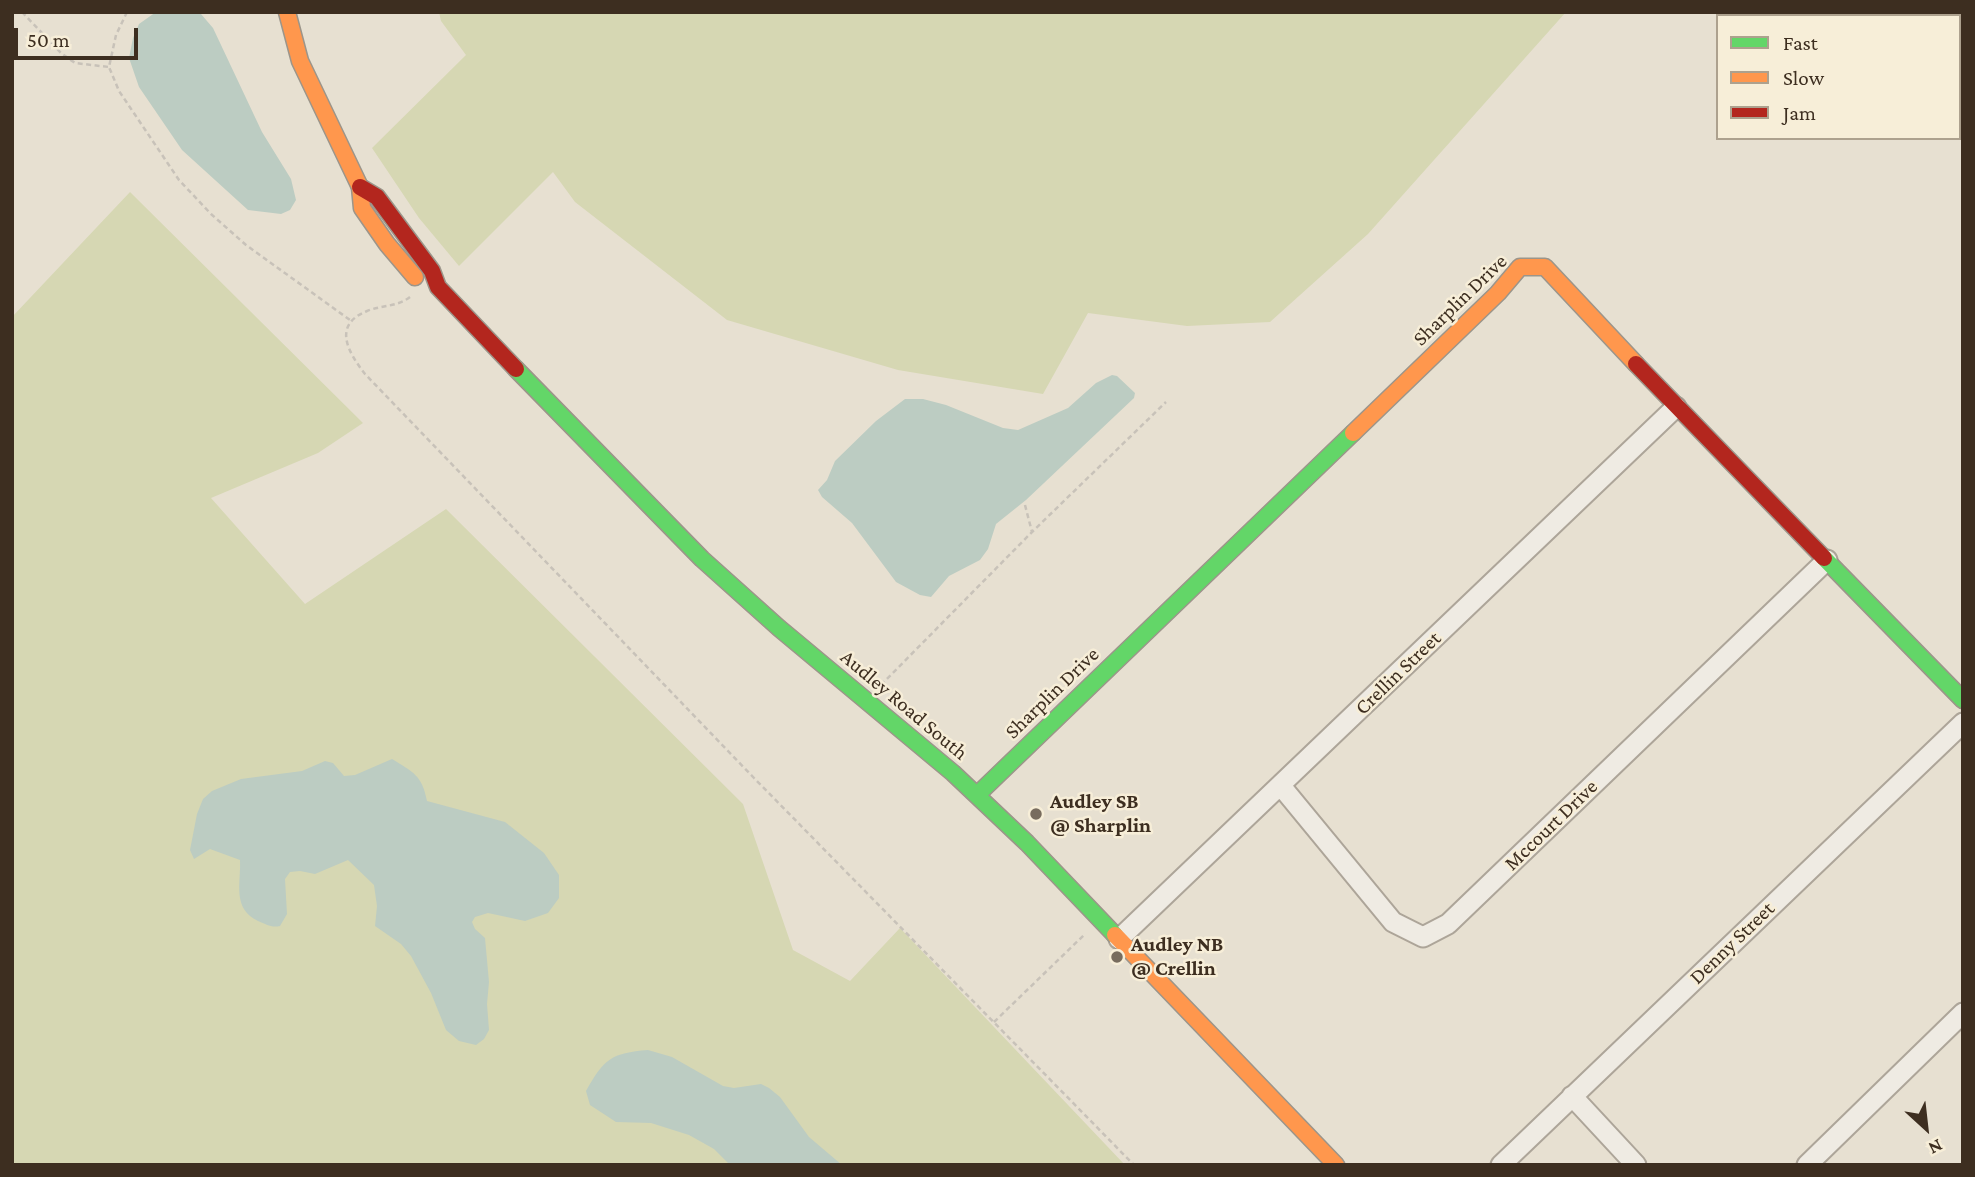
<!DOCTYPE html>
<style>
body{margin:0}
#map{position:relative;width:1975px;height:1177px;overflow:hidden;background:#e7e0d1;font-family:"Crimson Pro",serif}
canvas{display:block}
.frame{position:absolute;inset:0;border:14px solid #3d2e20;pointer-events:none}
.legend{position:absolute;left:1716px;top:14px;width:245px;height:126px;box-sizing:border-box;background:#f7eed8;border:2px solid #ada18e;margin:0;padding:9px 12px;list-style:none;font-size:21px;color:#3d2e20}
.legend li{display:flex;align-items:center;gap:14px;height:35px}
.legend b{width:35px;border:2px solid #ada18e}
.north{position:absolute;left:1891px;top:1093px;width:70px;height:70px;-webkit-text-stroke:5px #f7eed8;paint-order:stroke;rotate:153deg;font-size:19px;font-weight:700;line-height:28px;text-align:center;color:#3d2e20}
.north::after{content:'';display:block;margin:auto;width:24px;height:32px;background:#3d2e20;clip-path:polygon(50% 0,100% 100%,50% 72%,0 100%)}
.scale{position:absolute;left:14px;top:28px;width:124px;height:32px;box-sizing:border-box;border:4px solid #3d2e20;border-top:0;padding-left:9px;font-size:21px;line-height:24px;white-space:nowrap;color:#3d2e20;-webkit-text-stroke:5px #f7eed8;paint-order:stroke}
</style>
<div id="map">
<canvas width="1975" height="1177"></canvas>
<div class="frame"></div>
<ul class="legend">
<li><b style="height:9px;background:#63d668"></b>Fast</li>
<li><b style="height:9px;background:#ff974d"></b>Slow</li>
<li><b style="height:9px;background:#b3261e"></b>Jam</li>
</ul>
<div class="north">N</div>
<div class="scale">50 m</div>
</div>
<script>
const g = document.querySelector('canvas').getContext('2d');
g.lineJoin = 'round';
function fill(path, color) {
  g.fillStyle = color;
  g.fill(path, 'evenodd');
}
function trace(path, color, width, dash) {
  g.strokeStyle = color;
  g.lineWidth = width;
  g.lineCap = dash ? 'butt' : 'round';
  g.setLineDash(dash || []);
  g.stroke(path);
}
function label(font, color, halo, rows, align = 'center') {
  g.font = font + ' "Crimson Pro",serif';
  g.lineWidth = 5;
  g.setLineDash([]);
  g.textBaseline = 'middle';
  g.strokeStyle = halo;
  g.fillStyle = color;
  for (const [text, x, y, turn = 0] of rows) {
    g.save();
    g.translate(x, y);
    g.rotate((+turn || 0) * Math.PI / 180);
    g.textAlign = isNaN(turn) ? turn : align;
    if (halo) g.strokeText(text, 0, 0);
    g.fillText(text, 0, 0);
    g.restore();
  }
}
fill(new Path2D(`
 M439,12H1566L1368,234L1270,322L1187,326L1088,313L1043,394L898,370L727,320L575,202L553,172L459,266L419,218L372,148L466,55L441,21Z
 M130,192L363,423L318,453L211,498L305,604L446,509L743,804L793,950L850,981L900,928L1125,1165H12V317Z`), '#d6d7b3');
fill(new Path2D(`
 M156,12H197L201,14L213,28L262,132L291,179L296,200L290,210L281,214L248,210L182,150L139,87L129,58L133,38L139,24Z
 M1112,375L1117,376L1135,393L1134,398L1026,500L996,524L988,549L980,560L949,576L931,597L920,595L896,582L852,523L822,497L818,490L827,480L835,461L876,421L905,399H923L946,405L1003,428L1018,430L1068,408L1096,383Z
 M392,759C413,772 422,775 427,801L505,822L544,853L559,875V898L548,913L525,921L488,913L475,917L472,922L475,929L485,938L489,982L487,1004L489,1030L484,1039L476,1045L459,1041L446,1030L431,993L411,956L401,944L375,926L377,906L374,885L348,860L315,874L300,871L290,872L285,879L287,914L280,926C271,928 266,924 258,921C232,908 241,885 240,860L210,849L194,859L190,850L197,814L203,799L212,791L241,779L302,771L325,761L333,763L344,776L355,775Z
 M648,1050L672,1057L723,1086L734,1088L761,1084L769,1088L780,1097L809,1137L842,1165H730L714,1149L689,1135L651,1123L616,1122L590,1105L586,1091C604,1059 611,1053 648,1050Z`), '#bcccc2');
const street = new Path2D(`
 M1281,786L1393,922L1423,937L1448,924L1827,560
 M1119,939L1676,407
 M1572,1096L1636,1165
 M1501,1165L1963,723
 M1807,1165L1963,1013`);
const fast = new Path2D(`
 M516,369L702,559L779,628L953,773L1027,843L1115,935
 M1824,558L1963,700
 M977,795L1353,433`);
const slow = new Path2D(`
 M287,12L300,61L360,187L362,208L387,244L415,277
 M1353,433L1498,293L1520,267H1545L1636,364
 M1115,935L1336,1165`);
const jam = new Path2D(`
 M360,187L377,197L432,271L438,287L516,369
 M1636,364L1824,558`);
trace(street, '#ada599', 23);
trace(fast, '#9c958a', 19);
trace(slow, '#9c958a', 19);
trace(jam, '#9c958a', 19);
trace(new Path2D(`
 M22,12L61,53L75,63L109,67
 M127,12L116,35L109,67L119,91L179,180L211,214L246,245L350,320
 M410,297C397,307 382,305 367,311C332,325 348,352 365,374L754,778L1134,1165
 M1025,505L1032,532
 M881,685L1032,532L1166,402
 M994,1022L1084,935`), '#c8c2b9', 2.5, [5, 3.5]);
trace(street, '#efebe3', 19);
trace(fast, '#63d668', 16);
trace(slow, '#ff974d', 16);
trace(jam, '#b3261e', 16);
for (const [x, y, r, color] of [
 [1036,814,7,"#786c5e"],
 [1117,957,7,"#786c5e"]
]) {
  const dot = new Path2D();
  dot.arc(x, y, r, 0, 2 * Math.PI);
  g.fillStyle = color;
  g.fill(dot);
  trace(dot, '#f7eed8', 2.5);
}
label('21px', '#3d2e20', '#f7eed8', [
 ["Sharplin Drive",1460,300,-44],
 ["Crellin Street",1398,673,-44],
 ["Sharplin Drive",1052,693,-44],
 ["Audley Road South",904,705,40],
 ["Mccourt Drive",1551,825,-44],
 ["Denny Street",1732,943,-44]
]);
label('bold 21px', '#3d2e20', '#f7eed8', [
 ["Audley SB",1050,802],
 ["@ Sharplin",1050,826],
 ["Audley NB",1131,945],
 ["@ Crellin",1131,969]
], 'left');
</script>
